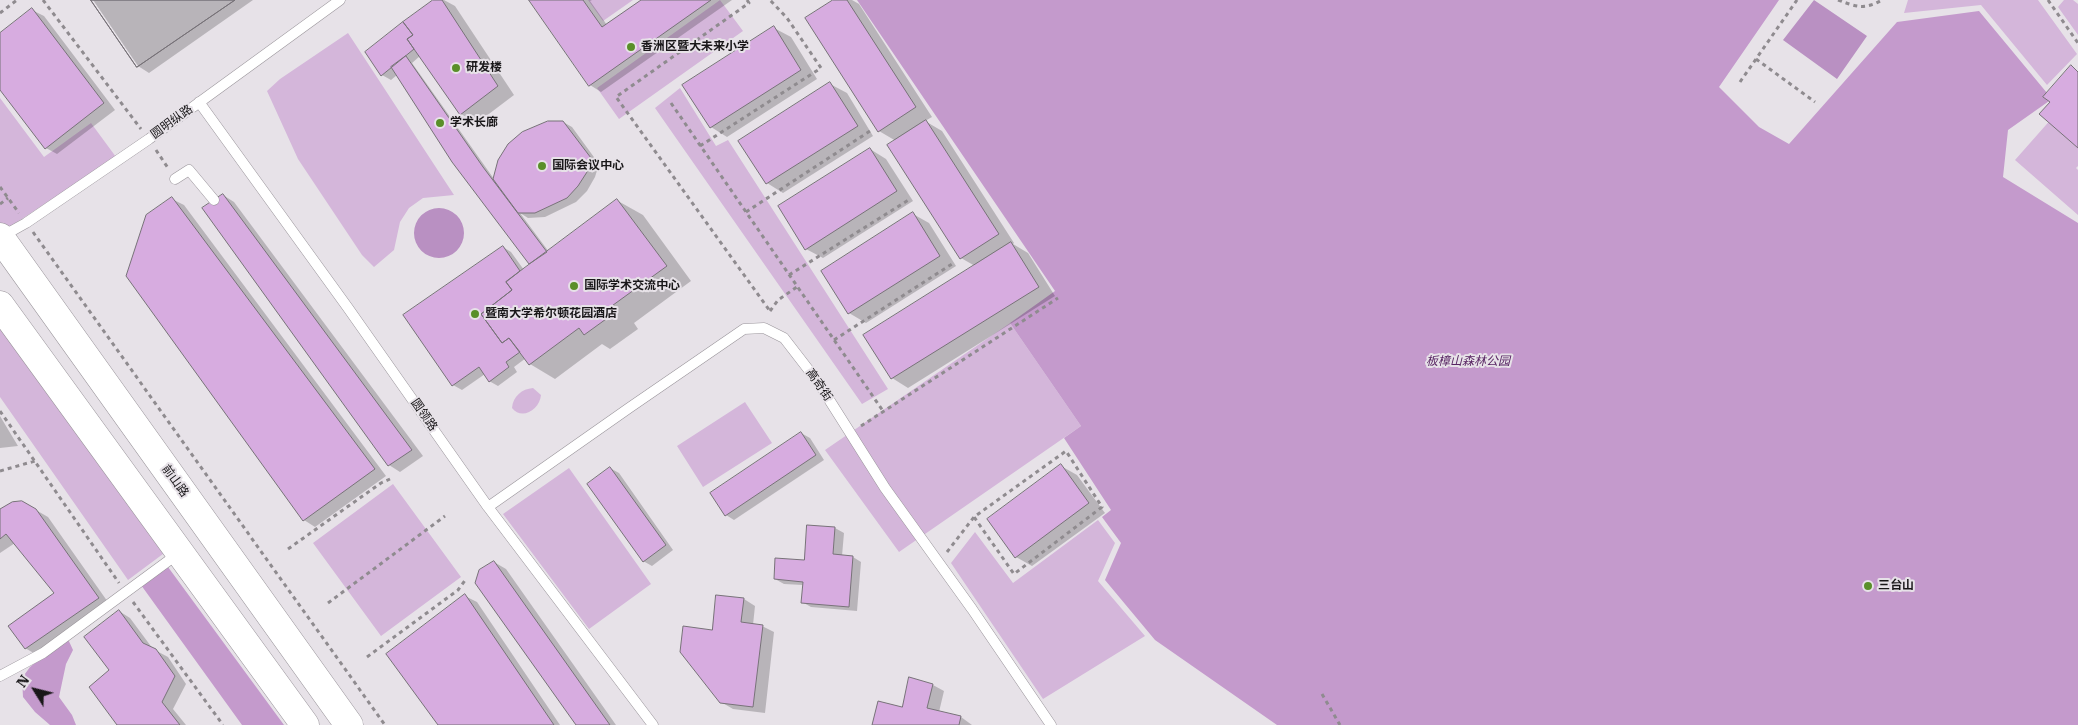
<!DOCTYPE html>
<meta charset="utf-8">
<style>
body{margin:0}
#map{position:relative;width:2078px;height:725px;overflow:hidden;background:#e7e2e8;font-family:"IBM Plex Serif",serif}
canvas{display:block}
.north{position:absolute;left:10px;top:665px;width:50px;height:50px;-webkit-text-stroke:4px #e7e2e8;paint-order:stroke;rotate:306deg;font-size:14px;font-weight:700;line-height:20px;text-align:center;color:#191719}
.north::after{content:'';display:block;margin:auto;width:18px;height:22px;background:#191719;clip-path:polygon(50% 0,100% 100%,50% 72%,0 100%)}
</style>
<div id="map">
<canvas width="2078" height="725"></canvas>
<div class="north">N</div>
</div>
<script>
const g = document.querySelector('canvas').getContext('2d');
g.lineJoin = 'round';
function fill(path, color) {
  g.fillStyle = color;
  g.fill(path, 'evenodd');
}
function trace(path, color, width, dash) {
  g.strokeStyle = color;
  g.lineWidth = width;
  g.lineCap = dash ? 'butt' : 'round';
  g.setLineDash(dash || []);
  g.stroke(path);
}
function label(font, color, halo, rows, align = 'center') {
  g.font = font + ' "IBM Plex Serif","Noto Sans SC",serif';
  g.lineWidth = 4;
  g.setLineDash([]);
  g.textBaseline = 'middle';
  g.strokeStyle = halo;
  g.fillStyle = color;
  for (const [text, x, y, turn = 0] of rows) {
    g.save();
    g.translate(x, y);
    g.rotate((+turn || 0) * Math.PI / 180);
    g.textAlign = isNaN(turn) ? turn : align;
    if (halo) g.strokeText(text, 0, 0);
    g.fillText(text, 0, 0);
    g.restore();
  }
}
fill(new Path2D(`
 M588,0H633L603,21Z
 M720,0L743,31L619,119L597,88Z
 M1908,0H2038L2077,54L2047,85L1981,5L1904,13Z
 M2064,0H2073L2078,4V35L2058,7Z
 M348,33L454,195L423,198L409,208L400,222L394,250L374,267L362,255L298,159L267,91L280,79Z
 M680,88L716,146L728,140L888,389L862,404L655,108Z
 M0,98L44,157L91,123L116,157L2,232L0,229Z
 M2053,117L2078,139V166L2076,168L2078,170V215L2015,160Z
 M0,321L167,551L128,580L0,397Z
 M1010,323L1081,426L899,552L825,450Z
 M533,388L541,395C540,409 522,421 512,408C513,396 522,389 533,388Z
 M745,402L772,443L703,487L677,446Z
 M569,468L651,584L589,629L503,514Z
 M393,484L461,577L381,636L313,543Z
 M1098,520L1115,543L1098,581L1145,636L1043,699L951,563L975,532L1013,583Z`), '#d4b6da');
fill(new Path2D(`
 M857,0H1779L1719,87L1759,127L1789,144L1897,22L1979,11L2052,99L2008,130L2003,177L2078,223V725H1277L1155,640L1105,580L1121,543L1102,517L1111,510L1064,438L1081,426L1010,323L1055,291Z
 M168,567L284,725H242L141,585Z
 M67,637L73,650L66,664L59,697L72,715L76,725H50L35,712L23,697L22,678L30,667Z`), '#c49acc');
fill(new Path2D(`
 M1814,0L1867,36L1837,79L1783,40Z
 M414 233a25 25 0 1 1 50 0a25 25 0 1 1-50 0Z`), '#b990c2');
fill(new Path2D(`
 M93,0H253L149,73L138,66Z
 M435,0H444L455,6L514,95L477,123L461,114L420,56L412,63L494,179L563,122L572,127L599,164L595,177L587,191L576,202L545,217L528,218L520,213L549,252L618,201L643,215L691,281L634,323L638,329L610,349L602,344L555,379L530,364L526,358L514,367L517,372L498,386L489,381L485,374L462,390L453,385L405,316L503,247L511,252L524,270L532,264L453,162L397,75L391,80L382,75L366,52Z
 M531,0H592L590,1L607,25L643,0H732L601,92L590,85Z
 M835,0H852L859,4L932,117L925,121L942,131L1014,243L1013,244L1028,253L1055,296L908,388L892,378L865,335L975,266L961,258L896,141L879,131Z
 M32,10L44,16L115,110L57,154L46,148L0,88V34Z
 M774,28L791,37L817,79L727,137L711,127Z
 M830,84L847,93L873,136L783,193L767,183Z
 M870,149L886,159L913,201L823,258L806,249Z
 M223,195L234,202L423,456L400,472L389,465Z
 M172,199L184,205L386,476L315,527L304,520Z
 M913,214L929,223L956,266L866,323L849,313L822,271Z
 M0,416L18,446L0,448Z
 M801,433L810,438L824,460L734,520L726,515Z
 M1061,466L1077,475L1105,513L1032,566L1016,557Z
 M610,468L619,473L673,550L652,566L643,561Z
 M22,502L48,517L110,605L37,655L25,648L56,593L15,543L0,553V510Z
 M808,526L835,528L844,533L842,556L853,557L861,562L857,611L811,607L802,602L803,585L784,584L775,579L805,561Z
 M494,562L506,569L616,725H577Z
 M465,596L477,602L560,725H440Z
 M717,597L744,599L755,606L753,625L762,626L774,632L765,713L733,709L721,702L713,631Z
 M119,611L130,618L153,649L168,657L186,684L173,709L186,725H118L110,671Z
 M910,679L933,685L944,691L939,712L961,717L972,725H873L903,709Z`), '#0003');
const building = new Path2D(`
 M91,0H235L137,67Z
 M91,0H235L137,67Z
 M433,0H442L498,86L460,115L407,39L413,35L403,22Z
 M529,0H583L602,27L641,0H711L589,86Z
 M833,0H847L916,107L878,132L805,18Z
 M32,8L104,103L45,149L0,90V33Z
 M403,22L413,35L407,39L414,49L381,76L365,52Z
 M774,26L801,70L710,128L682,85Z
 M406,56L483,167L547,252L529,264L452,162L391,67Z
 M2071,65L2078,72V148L2039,114L2050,102L2043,97Z
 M830,82L858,126L766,184L738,141Z
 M926,120L999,234L960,259L887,145Z
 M548,121H563L591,158L587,172L578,186L567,198L535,213H518L493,179L498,160L508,144L522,132Z
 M870,148L897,191L805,250L778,206Z
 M223,194L412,450L388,466L202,208Z
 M172,197L375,469L303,521L126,276L146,215Z
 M617,199L667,266L609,308L613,314L584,335L579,328L529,365L509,338L502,343L481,314L512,290L506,282Z
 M913,212L940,256L848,314L821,271Z
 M1011,242L1039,287L891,379L863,335Z
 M503,246L520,271L506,282L512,290L481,314L502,343L509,338L520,352L506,362L509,367L489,382L479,367L452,386L403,315Z
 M801,432L816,455L725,516L710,493Z
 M1061,464L1089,503L1015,558L987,519Z
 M610,467L666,545L643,562L587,484Z
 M22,501L36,509L99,598L25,649L8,626L54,593L6,534L0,539V509L12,502Z
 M807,525L835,527L833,554L853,556L849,607L801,603L803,582L774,579L775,558L804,560Z
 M494,561L610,725H576L475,583L479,570Z
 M465,594L554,725H438L386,654Z
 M716,595L744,598L741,622L763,625L753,707L720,703L680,652L683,626L712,630Z
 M119,610L143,643L156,649L175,676L162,702L180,725H117L89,687L109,670L84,637Z
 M909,677L933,684L927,708L961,716L959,725H872L878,701L902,707Z`);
fill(building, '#d7ace0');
trace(building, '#777278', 1);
const lane = new Path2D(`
 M199,102L348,308L488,507L653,725
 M175,179L189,170L214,200
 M1,237L26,223L149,139L340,0
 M488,507L629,408L744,329L764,328L784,338L818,382L885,488L972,609L1051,725
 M0,676L43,653L179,553`);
const primary = new Path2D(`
 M0,237L349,725
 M0,305L305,725`);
trace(lane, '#99949a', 11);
trace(primary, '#99949a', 29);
trace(new Path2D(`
 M43,0L141,129
 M747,0L749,3L616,97L770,311
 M1838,0C1857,7 1864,10 1882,0
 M2048,0L2078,43
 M0,13L17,0
 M1756,59L1815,102
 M1740,82L1797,0
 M671,103L883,411
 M700,146L821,68L787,18L770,0
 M156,150L168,168
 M0,187L19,213
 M0,204L8,198
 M746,212L870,131
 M33,232L385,725
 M789,275L910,199
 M770,311L778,300L797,287
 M834,340L952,264
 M0,411L119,583
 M861,426L1058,298
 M0,471L35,461
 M288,549L381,483L390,479
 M947,552L974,517L1066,451L1102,507L1014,574L974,517
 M133,602L223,725
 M328,603L445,516
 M367,657L458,590L466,579
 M1322,694L1340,725`), '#8f8b8f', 3, [4, 4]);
trace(lane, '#fff', 10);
trace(primary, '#fff', 28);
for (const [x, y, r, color] of [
 [631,47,5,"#598f29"],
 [456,68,5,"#598f29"],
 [440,123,5,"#598f29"],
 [542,166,5,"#598f29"],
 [574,286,5,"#598f29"],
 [475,314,5,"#598f29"],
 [1868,586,5,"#598f29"]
]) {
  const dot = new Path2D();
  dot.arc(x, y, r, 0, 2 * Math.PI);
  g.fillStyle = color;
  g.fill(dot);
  trace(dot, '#e7e2e8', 2);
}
label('bold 12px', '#191719', '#e7e2e8', [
 ["香洲区暨大未来小学",641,47],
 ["研发楼",466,68],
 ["学术长廊",450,123],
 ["国际会议中心",552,166],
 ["国际学术交流中心",584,286],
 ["暨南大学希尔顿花园酒店",485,314],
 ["三台山",1878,586]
], 'left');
label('12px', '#191719', '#e7e2e8', [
 ["圆明纵路",172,122,-36],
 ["高奇街",819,385,55],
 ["圆领路",424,415,55],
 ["前山路",175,481,54]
]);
label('italic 12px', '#582563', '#e7e2e8', [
 ["板樟山森林公园",1468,362]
]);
</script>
